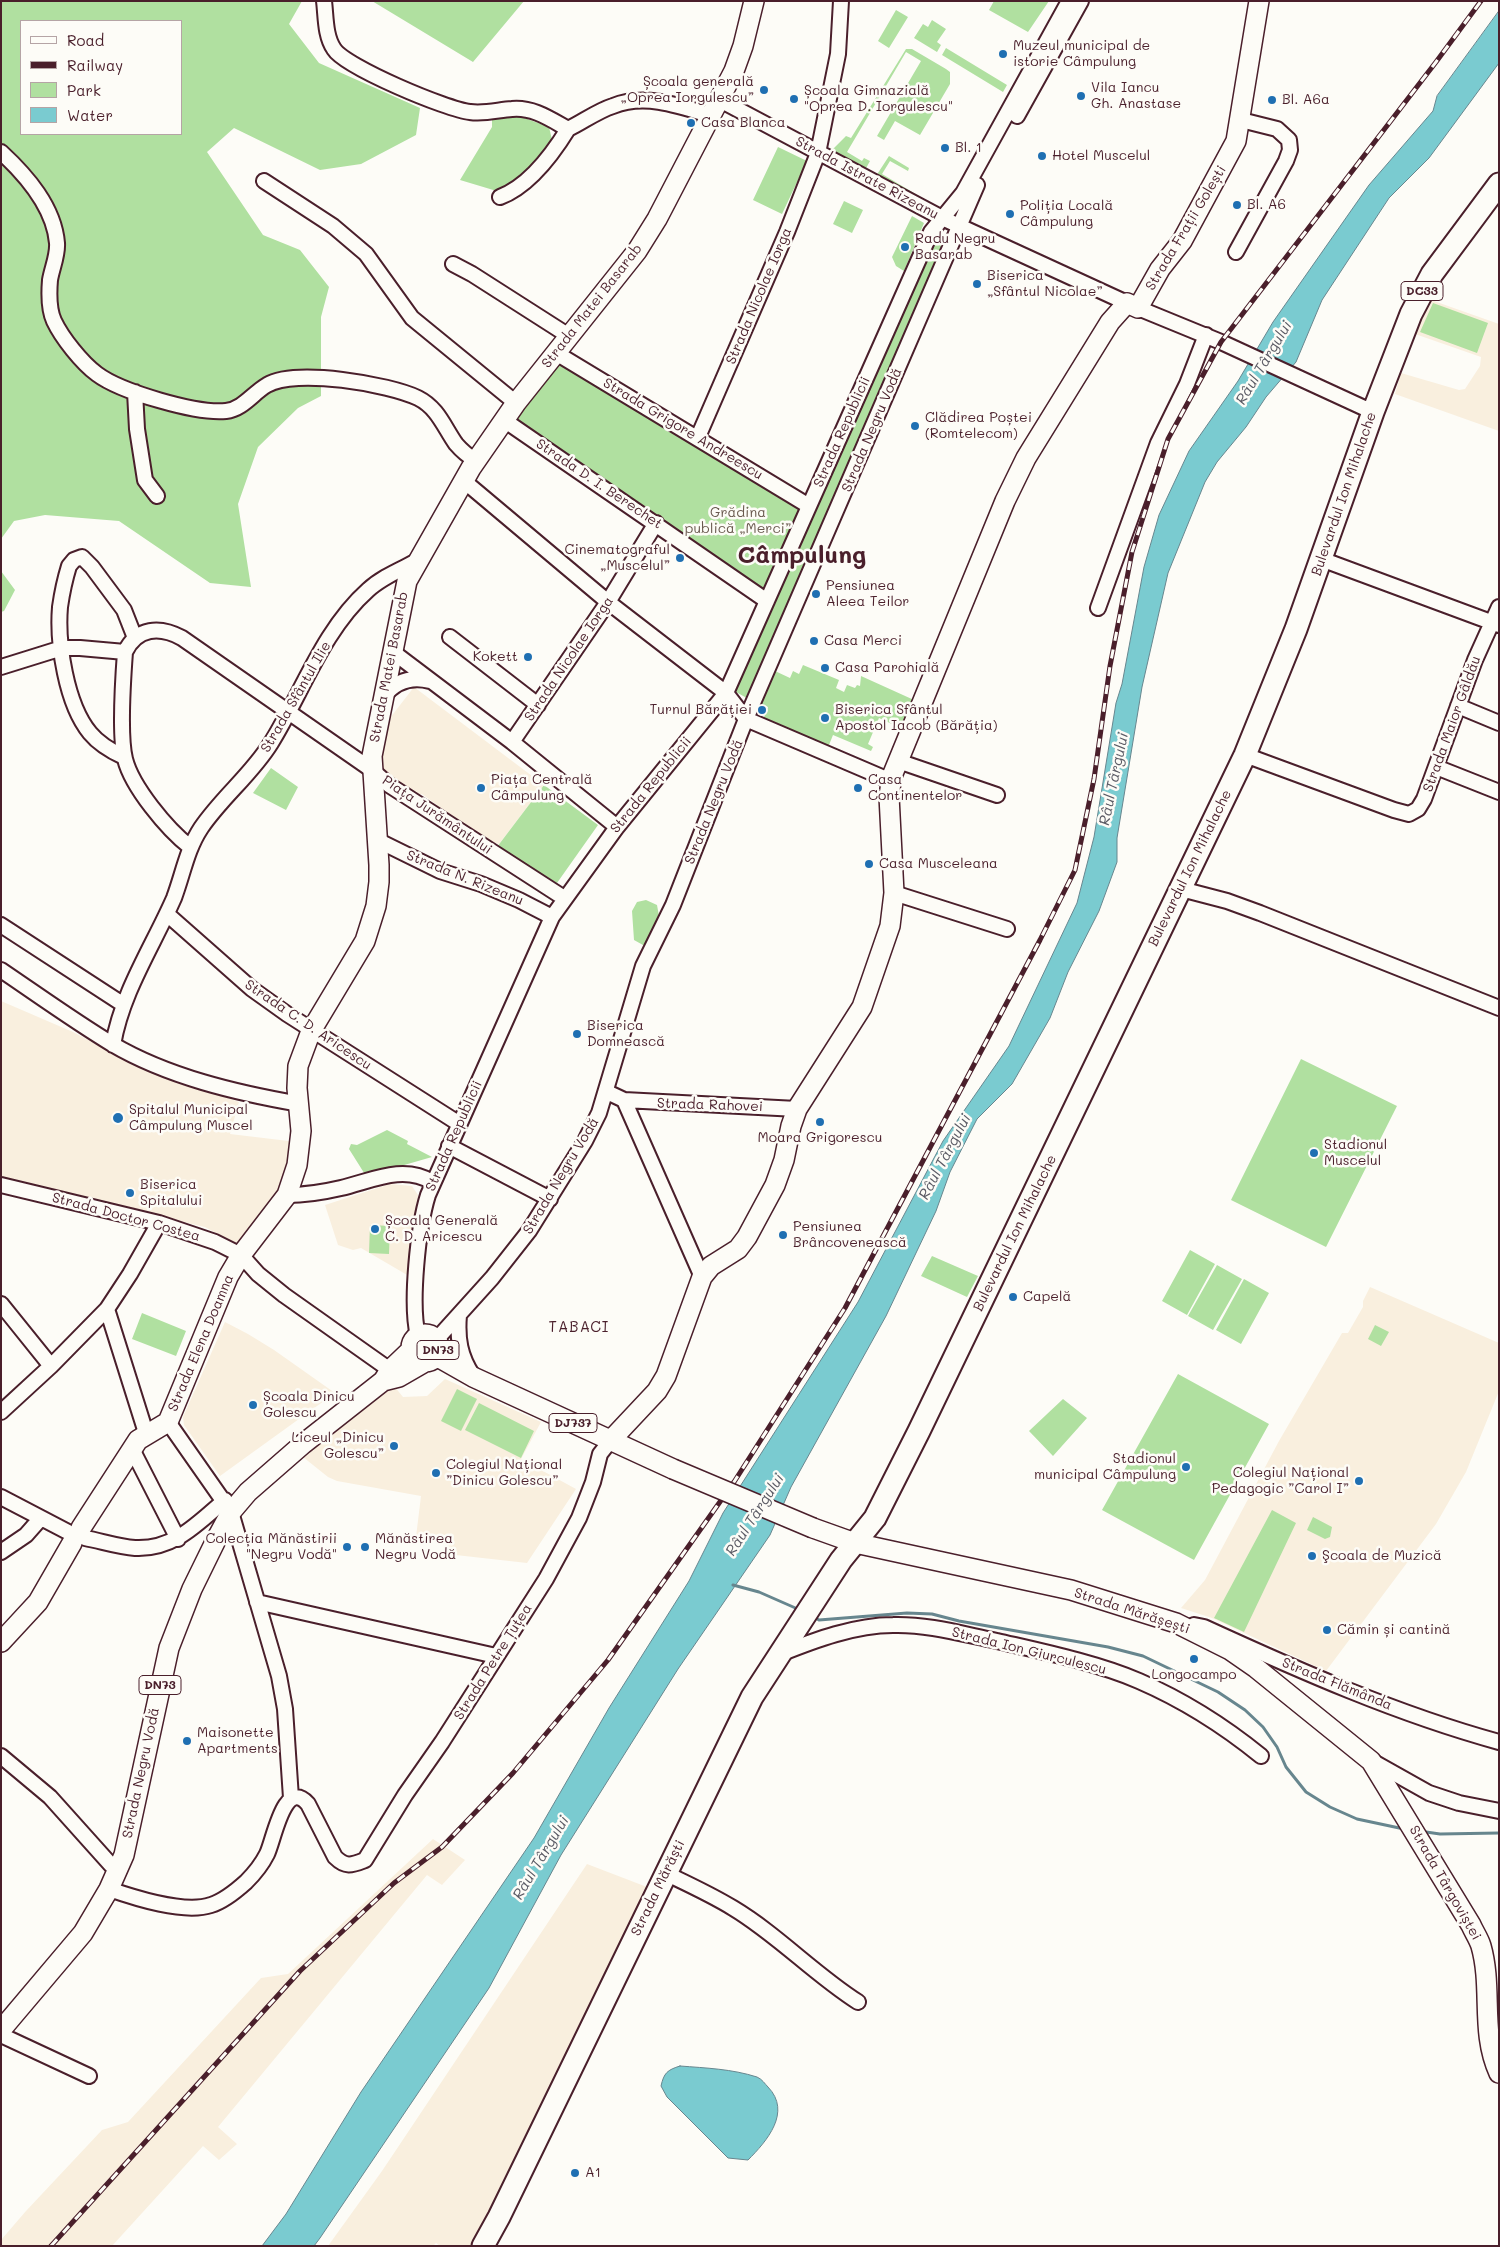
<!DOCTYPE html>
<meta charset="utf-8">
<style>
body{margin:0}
#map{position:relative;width:1500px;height:2247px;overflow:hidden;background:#fdfcf7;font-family:Mali,sans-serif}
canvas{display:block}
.frame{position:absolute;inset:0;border:2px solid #4a1f2b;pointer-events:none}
.legend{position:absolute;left:20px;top:20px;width:162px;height:115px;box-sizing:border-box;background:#fdfcf7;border:1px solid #b5a4a5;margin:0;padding:6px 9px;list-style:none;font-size:15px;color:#4a1f2b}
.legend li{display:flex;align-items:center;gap:10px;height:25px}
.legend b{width:25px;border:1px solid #b5a4a5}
</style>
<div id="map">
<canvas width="1500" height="2247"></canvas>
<div class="frame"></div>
<ul class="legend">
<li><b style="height:6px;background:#fdfcf7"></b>Road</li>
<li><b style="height:6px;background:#4a1f2b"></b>Railway</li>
<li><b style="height:14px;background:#b0e0a0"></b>Park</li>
<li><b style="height:14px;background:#7acbd0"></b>Water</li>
</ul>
</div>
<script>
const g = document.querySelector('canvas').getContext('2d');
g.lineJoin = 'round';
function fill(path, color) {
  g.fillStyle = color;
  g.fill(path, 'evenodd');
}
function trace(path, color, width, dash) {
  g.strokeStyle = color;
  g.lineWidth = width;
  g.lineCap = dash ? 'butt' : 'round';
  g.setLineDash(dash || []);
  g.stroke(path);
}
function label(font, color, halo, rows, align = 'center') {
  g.font = font + ' Mali,sans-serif';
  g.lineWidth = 5;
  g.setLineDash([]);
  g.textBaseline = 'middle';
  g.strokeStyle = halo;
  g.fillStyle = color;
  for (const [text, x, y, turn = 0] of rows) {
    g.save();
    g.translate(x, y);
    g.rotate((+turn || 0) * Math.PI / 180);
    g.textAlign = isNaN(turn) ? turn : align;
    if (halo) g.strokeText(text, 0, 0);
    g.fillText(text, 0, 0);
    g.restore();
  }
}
fill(new Path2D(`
 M1431,300L1499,324V431L1395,394L1401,373L1459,390L1465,389L1480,366L1481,357L1415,334Z
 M414,687L544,785L499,844L484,840L422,794L410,795L382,773L379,767L390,718Z
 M1,1001L73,1032L132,1063L239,1102L230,1134L297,1142L278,1196L238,1245L205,1227L1,1180Z
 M390,1184L412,1186L418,1195L414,1279L361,1248L353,1250L338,1245L325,1205Z
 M1370,1287L1499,1343V1391L1466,1472L1436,1524L1326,1671L1212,1618L1181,1608L1205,1580L1279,1441L1342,1333H1348L1363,1307V1301Z
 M225,1322L248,1334L274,1350L335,1393L220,1476L184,1425L183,1417Z
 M445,1379L541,1422L521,1459L576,1489L527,1563L447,1554L445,1541L416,1537L421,1496L337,1481L328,1477L298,1453L390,1381L403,1397L427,1396Z
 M433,1839L465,1860L442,1885L427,1875L218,2127L237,2144L219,2160L203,2146L112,2246H1V2240L26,2211L102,2130L128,2122L261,1978L288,1974Z
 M587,1864L647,1887V1896L473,2246H440L436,2243L433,2246H328L382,2171Z`), '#f9efde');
fill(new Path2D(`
 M1,1H302L289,24L319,63L420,108L416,135L361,164L320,170L234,128L207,152L263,235L300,250L329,287L321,317V396L298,408L258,447L238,504L251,587L210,583L119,521L45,515L14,521L1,539ZM21,21H181V134H21Z
 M372,1H524L473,62Z
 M994,1H1049L1028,32L989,10Z
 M896,10L908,17L889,48L878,41Z
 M932,20L946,29L937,42L941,45L937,52L914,38L923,24L928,27Z
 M946,48L1007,85L1003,92L942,55Z
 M906,49H912L946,69L950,72V84L920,135L895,121L884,140L877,136L921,61L906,52L847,152L862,161L864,158L870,161L865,170L831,151L846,136L851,138Z
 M519,116L549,127L553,144L530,171L500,192L460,180L492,127V117Z
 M778,147L807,161L782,214L753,200Z
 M889,156L909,168L908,171L890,161L882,174L924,199L922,203L876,176Z
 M844,201L863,210L852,233L833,224Z
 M912,216L924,223L904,271L896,266L892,257Z
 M930,236L950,245L752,701L729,688Z
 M1433,303L1488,323L1477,353L1420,332Z
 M558,358L802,507L763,594L509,420Z
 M1,571L15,590L4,611L1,612Z
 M803,665L839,680L836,688L844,692L847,685L855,688L857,685L860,686L861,676L914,700L899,730L893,727L894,725L879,718L868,744L873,747L871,751L833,735L827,750L762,722L768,707L761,704L775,671L790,678L793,671L799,674Z
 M271,768L298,787L286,810L253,793Z
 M544,785L598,825L557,883L497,847Z
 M646,900L657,905L659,916L647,944L643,945L634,940L632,911L637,902Z
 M1301,1059L1397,1106L1326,1247L1231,1200Z
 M387,1130L408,1141L407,1144L432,1157L366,1176L349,1149L351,1144L357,1145Z
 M370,1225L390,1226L389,1254L369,1253Z
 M1190,1250L1215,1264L1187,1315L1162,1301Z
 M932,1256L978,1276L967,1297L921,1276Z
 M1217,1265L1242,1279L1213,1330L1188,1316Z
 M1244,1279L1269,1293L1241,1344L1216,1330Z
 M142,1313L186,1331L176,1356L132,1339Z
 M1375,1325L1389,1332L1381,1346L1368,1339Z
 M1178,1374L1269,1424L1194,1560L1102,1510Z
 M457,1389L477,1399L461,1431L441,1421Z
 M1063,1399L1087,1418L1053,1456L1029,1431Z
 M479,1403L534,1431L521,1458L465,1430Z
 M1272,1510L1296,1523L1244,1632L1214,1618Z
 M1313,1517L1332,1527L1330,1537L1325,1539L1307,1530Z`), '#b0e0a0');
const water = new Path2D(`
 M1499,11V63L1429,158L1389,198L1322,300L1296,362L1266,397L1246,427L1217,462L1205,482L1168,573L1142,687L1117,838V862L1099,911L1068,972L1050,1018L1012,1084L977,1119L950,1172L936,1211L886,1316L791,1487L770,1535L678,1669L561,1855L489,1988L320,2238L314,2246H262L286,2214L361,2092L534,1838L609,1708L689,1581L723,1513L858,1302L943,1141L1009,1046L1077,903L1094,837L1116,703L1122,684L1144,567L1159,515L1189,451L1238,381L1273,322L1369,185L1433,111L1437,96Z
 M680,2066C706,2068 732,2069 757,2077C762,2079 765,2084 768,2087C792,2112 767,2141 748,2160L728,2158L667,2097L661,2086C664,2073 667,2070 680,2066Z`);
fill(water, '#7acbd0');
trace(water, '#67868e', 1);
trace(new Path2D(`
 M733,1585L759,1592L800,1610
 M814,1617L819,1620L907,1613L932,1614L959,1621L1108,1647L1143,1656L1218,1692L1245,1710L1263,1727L1277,1747L1286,1767L1306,1792L1330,1807L1357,1819L1404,1829
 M1426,1832L1440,1834L1499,1833`), '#67868e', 3);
const minor = new Path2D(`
 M324,1C326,17 325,36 334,49C345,67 448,110 470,112C485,114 498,110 512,109C533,107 550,119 568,129C583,122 597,111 613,106C645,93 680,106 712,116
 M720,100L942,218L1127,303
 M1017,116L1081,1
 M1,152C27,176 54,207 57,243C58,255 52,268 50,280C49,292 49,310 54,321C62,338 82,363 97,374C121,392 197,414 226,411C243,409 253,393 267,385C295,368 389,384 418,398C438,408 444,427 456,444C462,451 468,456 476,461
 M264,181L333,226L366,254L412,318L516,403
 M500,197C529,186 552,155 568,129
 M1236,252L1286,161L1290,150L1289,140L1277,129L1241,120
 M453,264L472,274L569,336
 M1138,308L1221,342L1373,412
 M556,353L809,506
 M135,392L137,429L145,480L157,496
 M504,420L767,601
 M698,437L787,232L818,153L838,54L841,1
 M464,481L608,602L726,693L746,719L891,781
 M1321,559L1499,625
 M1098,608L1158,443L1187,384L1206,335
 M450,637L538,705
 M393,652L512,742L617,827
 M1,667L62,648H80L125,652
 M384,696C396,681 411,676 430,681
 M1458,706L1499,723
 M512,742L608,602L656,523
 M1245,755L1394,810L1409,814L1418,809L1424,799L1475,660L1499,607
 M124,757C111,751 99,744 90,733C66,704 57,643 60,607C62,593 65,579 69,566L74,560L82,557L92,567L124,610L135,638
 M898,761L997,795
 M1436,767L1499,792
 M377,840L440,871L481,884L519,900L552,917
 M190,847C167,829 132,787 125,759C119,734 123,679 125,652C137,627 160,626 182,638L372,770L389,785L564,898
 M1181,889L1227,901L1260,913L1499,1008
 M894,893L1007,929
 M167,914L252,989L287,1014L458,1123
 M1,925L124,1005
 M1,970C38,995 74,1021 112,1044C168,1077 237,1093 300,1104
 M113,1045C122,992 153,946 174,898C183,874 187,849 201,828C222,797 252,774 271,743C302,693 323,630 368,590C382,577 400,570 417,561
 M607,1092L624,1100L702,1277
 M624,1100L797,1109
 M449,1146L550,1199
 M1,1185L159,1223L215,1242L241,1255L258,1274L284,1295L390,1370
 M287,1195C305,1195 324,1192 341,1188C371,1181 403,1164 432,1182
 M1,1304L51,1366
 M107,1309L146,1433
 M459,1315C457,1339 460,1356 473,1376
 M418,1336C410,1304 418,1227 428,1195L552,917L617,827L726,693L931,232L963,193L1069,1
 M436,1340L492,1278L529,1231L585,1141L599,1113L643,966L673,905L746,719L977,185
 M1,1412L51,1366L107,1309L130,1274L159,1223
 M168,1422L231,1512L279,1676L285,1709L291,1798
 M132,1449L178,1539
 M1,1497L68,1532
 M85,1538C101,1541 119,1547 135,1548C174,1550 198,1523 225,1500
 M1,1552L26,1535L41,1518
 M257,1602L496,1656
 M1194,1625L1204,1627C1300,1671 1397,1714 1499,1742
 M780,1654C815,1640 855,1625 893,1625C928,1624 962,1634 997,1641C1040,1651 1098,1663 1139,1681C1183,1700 1224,1726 1261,1756
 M1,1756L50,1797L111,1865L119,1868
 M1372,1761L1429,1793L1459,1803L1499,1811
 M665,1873C688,1884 712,1895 733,1908C778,1935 814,1974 858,2002
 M109,1889C135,1898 184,1914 211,1905C224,1901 236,1891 246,1882C254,1874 262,1864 267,1854C274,1840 284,1777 308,1804L335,1857C346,1868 352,1865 365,1860L405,1795L442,1742L546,1579L579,1518L593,1482L600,1454L611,1440
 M1,2035L89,2076`);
const major = new Path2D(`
 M411 1348a14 14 0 1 1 28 0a14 14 0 1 1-28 0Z
 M436,1356L473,1377L673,1469
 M383,1381L399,1377L425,1362
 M611,1440L657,1391L666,1376L702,1277L711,1266L738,1249L747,1237L775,1185L784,1160L791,1126L797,1109L862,1007L890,926L894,893L889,796L892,776L1005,501L1026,458L1110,322L1127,303L1138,308L1160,269L1182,241L1236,141L1259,1
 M81,1528L138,1440L168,1422L228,1277L241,1255L287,1195L297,1165L301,1131L297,1088L298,1066L311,1031L365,941L376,906L379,882V865L372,756L407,581L471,468L516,403L637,251L657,219L734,71L743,46L754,1
 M813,1528L855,1543L1071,1590L1176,1623L1230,1650L1256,1668L1371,1761L1471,1925C1474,1932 1479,1939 1481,1946C1493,1988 1480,2032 1499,2073
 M1,1642L38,1602L72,1543
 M1,2030L83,1933L109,1889L124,1855L169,1648L192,1589L218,1536L231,1512L248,1492L303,1444L383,1381L390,1370L411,1350`);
const highway = new Path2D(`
 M483,2246L499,2217L752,1697L841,1560L875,1518L919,1431L1245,755L1296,629L1373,412L1411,314L1432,274L1499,184`);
trace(minor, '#4a1f2b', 18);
trace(major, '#4a1f2b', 22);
trace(highway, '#4a1f2b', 25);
trace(minor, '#fdfcf7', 14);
trace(major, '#fdfcf7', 19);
trace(highway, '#fdfcf7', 21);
const rail = new Path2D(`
 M51,2246L300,1971L394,1883L442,1847L513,1773L608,1660L734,1482L845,1308L1040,940L1075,870L1094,779L1110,666L1132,552L1168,439L1221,342L1436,62L1481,1`);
trace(rail, '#4a1f2b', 5);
trace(rail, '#fdfcf7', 3, [9]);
const majorBridge = new Path2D(`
 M673,1469L813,1528`);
trace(majorBridge, '#4a1f2b', 22, []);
trace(majorBridge, '#fdfcf7', 19);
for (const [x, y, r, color] of [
 [1003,54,5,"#1f6fb2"],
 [764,90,5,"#1f6fb2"],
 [1081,96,5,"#1f6fb2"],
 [794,99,5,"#1f6fb2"],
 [1272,100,5,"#1f6fb2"],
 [691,123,5,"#1f6fb2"],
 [945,148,5,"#1f6fb2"],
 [1042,156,5,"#1f6fb2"],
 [1237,205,5,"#1f6fb2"],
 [1010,214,5,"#1f6fb2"],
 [905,247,5,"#1f6fb2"],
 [977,284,5,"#1f6fb2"],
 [915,426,5,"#1f6fb2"],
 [680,558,5,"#1f6fb2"],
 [816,594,5,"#1f6fb2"],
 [814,641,5,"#1f6fb2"],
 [528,657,5,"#1f6fb2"],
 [825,668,5,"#1f6fb2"],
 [762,710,5,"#1f6fb2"],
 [825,718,5,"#1f6fb2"],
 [481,788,5,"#1f6fb2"],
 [858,788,5,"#1f6fb2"],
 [869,864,5,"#1f6fb2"],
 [577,1034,5,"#1f6fb2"],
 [118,1118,6,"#1f6fb2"],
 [820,1122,5,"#1f6fb2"],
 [1314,1153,5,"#1f6fb2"],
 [130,1193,5,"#1f6fb2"],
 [375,1229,5,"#1f6fb2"],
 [783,1235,5,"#1f6fb2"],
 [1013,1297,5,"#1f6fb2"],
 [253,1405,5,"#1f6fb2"],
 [394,1446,5,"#1f6fb2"],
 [1186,1467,5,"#1f6fb2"],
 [436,1473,5,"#1f6fb2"],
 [1359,1481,5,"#1f6fb2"],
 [347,1547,5,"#1f6fb2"],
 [365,1547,5,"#1f6fb2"],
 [1312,1556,5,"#1f6fb2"],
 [1327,1630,5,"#1f6fb2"],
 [1194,1659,5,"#1f6fb2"],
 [187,1741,5,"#1f6fb2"],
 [575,2173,5,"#1f6fb2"]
]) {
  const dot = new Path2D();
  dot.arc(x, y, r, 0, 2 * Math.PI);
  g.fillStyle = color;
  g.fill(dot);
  trace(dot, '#fdfcf7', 2);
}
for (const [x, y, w] of [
 [1422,291,42],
 [438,1350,42],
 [573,1423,48],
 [160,1685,42]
]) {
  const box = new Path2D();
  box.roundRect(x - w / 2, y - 9.5, w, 19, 4);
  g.fillStyle = '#fdfcf7';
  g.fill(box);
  trace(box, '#4a1f2b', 1);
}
label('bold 12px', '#4a1f2b', null, [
 ["DC33",1422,291],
 ["DN73",438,1350],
 ["DJ737",573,1423],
 ["DN73",160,1685]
]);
label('14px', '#4a1f2b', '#fdfcf7', [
 ["Muzeul municipal de",1013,46],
 ["istorie Câmpulung",1013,62],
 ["Școala generală",754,82,"right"],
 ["„Oprea Iorgulescu”",754,98,"right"],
 ["Vila Iancu",1091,88],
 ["Gh. Anastase",1091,104],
 ["Școala Gimnazială",804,91],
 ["\"Oprea D. Iorgulescu\"",804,107],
 ["Bl. A6a",1282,100],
 ["Casa Blanca",701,123],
 ["Bl. 1",955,148],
 ["Hotel Muscelul",1052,156],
 ["Bl. A6",1247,205],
 ["Poliția Locală",1020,206],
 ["Câmpulung",1020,222],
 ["Radu Negru",915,239],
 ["Basarab",915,255],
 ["Biserica",987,276],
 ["„Sfântul Nicolae”",987,292],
 ["Clădirea Poștei",925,418],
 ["(Romtelecom)",925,434],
 ["Cinematograful",670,550,"right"],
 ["„Muscelul”",670,566,"right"],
 ["Pensiunea",826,586],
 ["Aleea Teilor",826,602],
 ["Casa Merci",824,641],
 ["Kokett",518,657,"right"],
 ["Casa Parohială",835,668],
 ["Turnul Bărăției",752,710,"right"],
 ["Biserica Sfântul",835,710],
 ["Apostol Iacob (Bărăția)",835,726],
 ["Piața Centrală",491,780],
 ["Câmpulung",491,796],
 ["Casa",868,780],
 ["Continentelor",868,796],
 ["Casa Musceleana",879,864],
 ["Biserica",587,1026],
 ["Domnească",587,1042],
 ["Spitalul Municipal",129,1110],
 ["Câmpulung Muscel",129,1126],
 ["Moara Grigorescu",820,1138,"center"],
 ["Stadionul",1324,1145],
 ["Muscelul",1324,1161],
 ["Biserica",140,1185],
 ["Spitalului",140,1201],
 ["Școala Generală",385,1221],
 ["C. D. Aricescu",385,1237],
 ["Pensiunea",793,1227],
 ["Brâncovenească",793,1243],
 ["Capelă",1023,1297],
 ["Școala Dinicu",263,1397],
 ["Golescu",263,1413],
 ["Liceul „Dinicu",384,1438,"right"],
 ["Golescu”",384,1454,"right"],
 ["Stadionul",1176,1459,"right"],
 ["municipal Câmpulung",1176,1475,"right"],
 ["Colegiul Național",446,1465],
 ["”Dinicu Golescu”",446,1481],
 ["Colegiul Național",1349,1473,"right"],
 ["Pedagogic ”Carol I”",1349,1489,"right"],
 ["Colecția Mănăstirii",337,1539,"right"],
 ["\"Negru Vodă\"",337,1555,"right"],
 ["Mănăstirea",375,1539],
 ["Negru Vodă",375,1555],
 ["Şcoala de Muzică",1322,1556],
 ["Cămin și cantină",1337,1630],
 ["Longocampo",1194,1675,"center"],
 ["Maisonette",197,1733],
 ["Apartments",197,1749],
 ["A1",585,2173]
], 'left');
label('14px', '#4a1f2b', '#fdfcf7', [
 ["Strada Istrate Rizeanu",867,178,28],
 ["Strada Frații Golești",1186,228,-59],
 ["Strada Nicolae Iorga",759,296,-67],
 ["Strada Matei Basarab",592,306,-52],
 ["Strada Grigore Andreescu",683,429,31],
 ["Strada Negru Vodă",872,430,-67],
 ["Strada Republicii",842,432,-66],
 ["Strada D. I. Berechet",599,484,34],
 ["Bulevardul Ion Mihalache",1344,494,-71],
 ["Strada Nicolae Iorga",569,659,-56],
 ["Strada Matei Basarab",389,667,-79],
 ["Strada Sfântul Ilie",296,697,-60],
 ["Strada Maior Gâldău",1452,724,-70],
 ["Strada Republicii",651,785,-51],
 ["Strada Negru Vodă",714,802,-68],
 ["Piața Jurământului",437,815,34],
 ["Bulevardul Ion Mihalache",1190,868,-64],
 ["Strada N. Rizeanu",465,878,22],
 ["Strada C. D. Aricescu",308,1025,34],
 ["Strada Rahovei",710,1105,2],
 ["Strada Republicii",454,1136,-66],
 ["Strada Negru Vodă",561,1176,-59],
 ["Strada Doctor Costea",126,1217,15],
 ["Bulevardul Ion Mihalache",1015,1233,-64],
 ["Strada Elena Doamna",201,1343,-67],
 ["Strada Mărășești",1132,1611,18],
 ["Strada Ion Giurculescu",1029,1651,14],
 ["Strada Petre Țuțea",493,1662,-58],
 ["Strada Flămânda",1337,1684,22],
 ["Strada Negru Vodă",141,1773,-78],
 ["Strada Târgoviștei",1445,1883,60],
 ["Strada Mărăști",658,1888,-64]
]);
label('14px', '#69594e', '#fdfcf7', [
 ["Grădina",738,513],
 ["publică „Merci”",738,529]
]);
label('italic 15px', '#5b5b65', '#fdfcf7', [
 ["Râul Târgului",1264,363,-59],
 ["Râul Târgului",1114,779,-78],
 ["Râul Târgului",945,1157,-62],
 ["Râul Târgului",755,1515,-57],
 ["Râul Târgului",541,1858,-59]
]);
g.letterSpacing = '1px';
label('15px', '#4a1f2b', '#fdfcf7', [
 ["TABACI",579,1327]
]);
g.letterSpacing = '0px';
label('bold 24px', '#4a1f2b', '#fdfcf7', [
 ["Câmpulung",802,556]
]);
</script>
